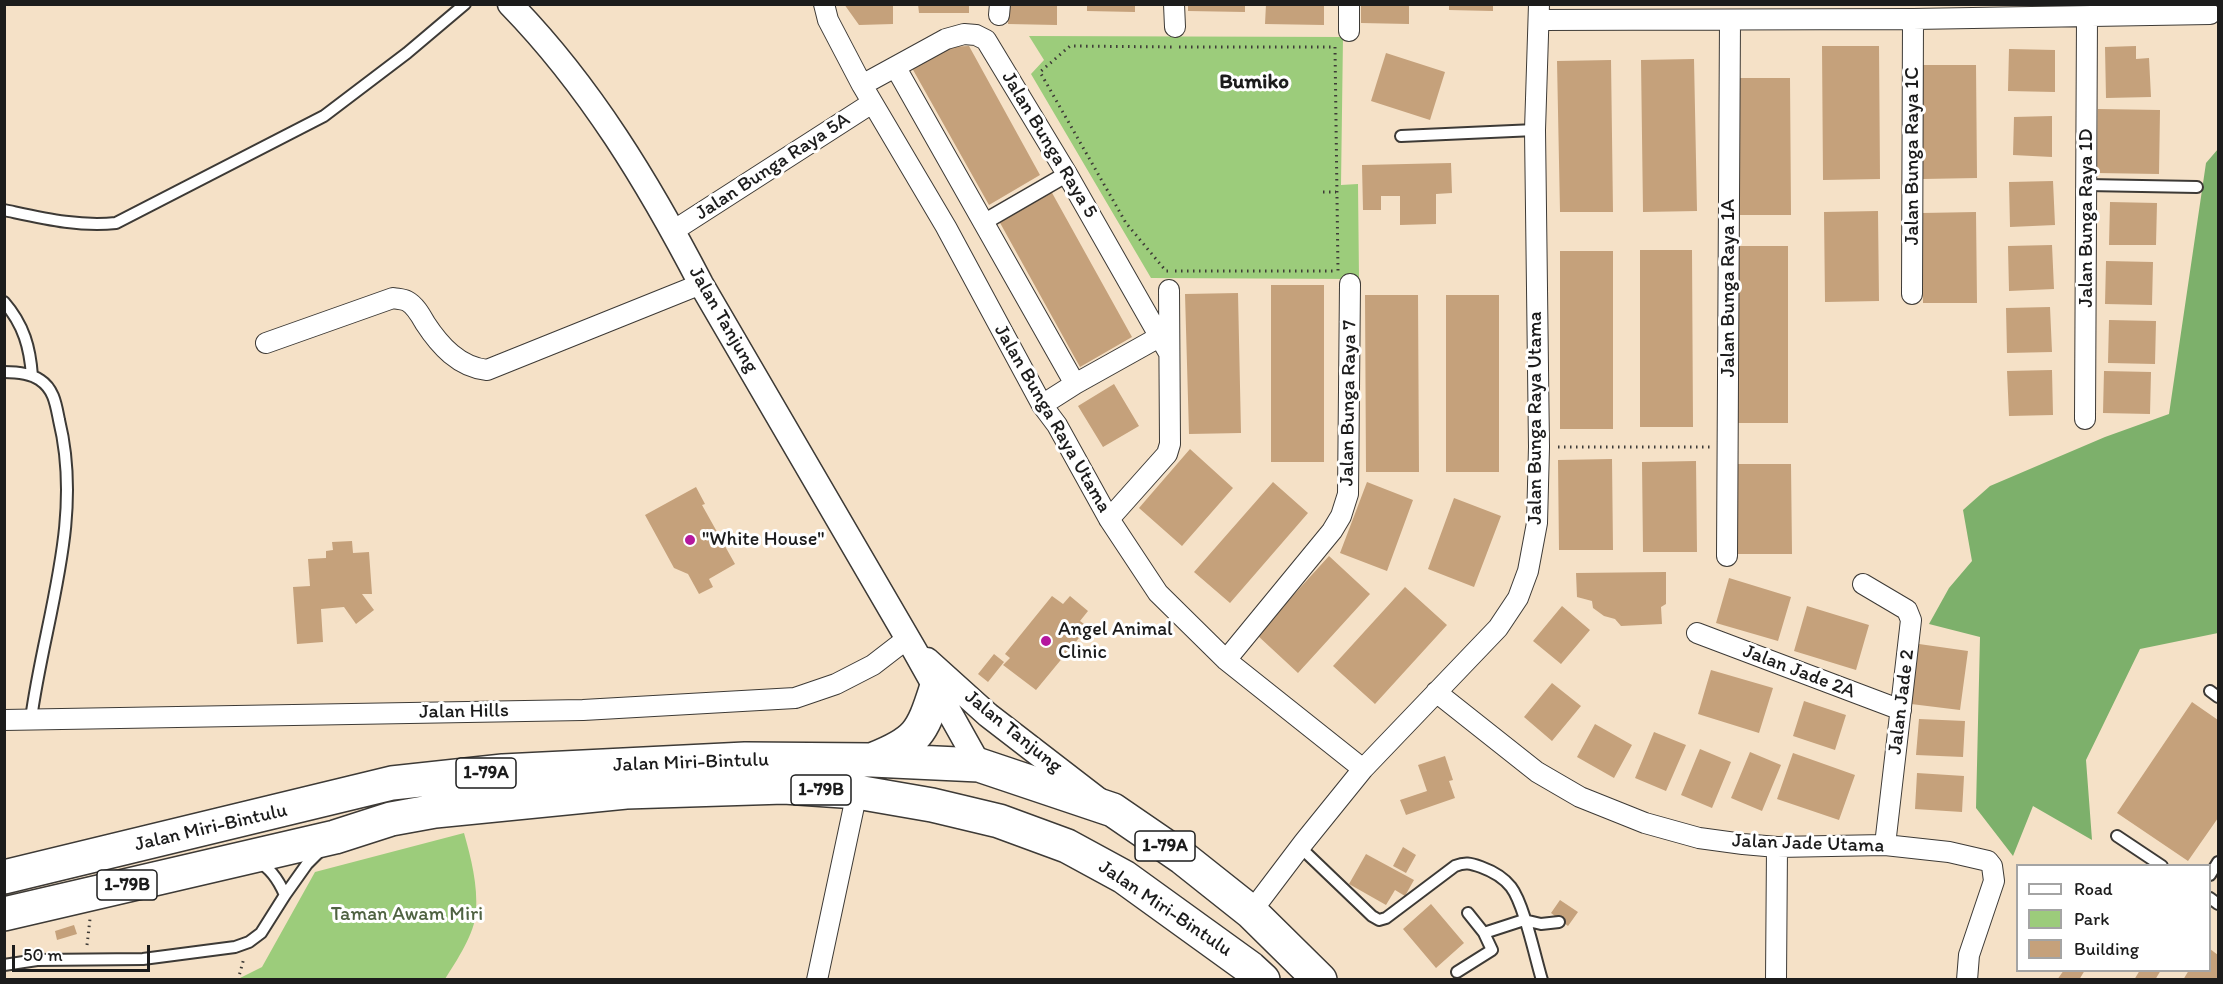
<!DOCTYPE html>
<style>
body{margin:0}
#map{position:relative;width:2223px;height:984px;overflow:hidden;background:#f5e1c7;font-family:Itim,sans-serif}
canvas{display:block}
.frame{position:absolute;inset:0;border:6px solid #1c1c1c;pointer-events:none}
.legend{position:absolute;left:2016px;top:864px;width:195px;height:108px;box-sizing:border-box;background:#fff;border:2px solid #a4a4a4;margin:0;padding:8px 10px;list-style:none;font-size:18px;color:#1c1c1c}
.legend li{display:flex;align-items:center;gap:12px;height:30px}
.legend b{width:30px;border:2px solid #a4a4a4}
.scale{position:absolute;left:12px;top:945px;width:138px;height:27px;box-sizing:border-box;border:3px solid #1c1c1c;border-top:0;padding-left:8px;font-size:18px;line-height:21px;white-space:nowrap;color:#1c1c1c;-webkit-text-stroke:4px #fff;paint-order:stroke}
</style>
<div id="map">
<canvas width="2223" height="984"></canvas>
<div class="frame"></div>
<ul class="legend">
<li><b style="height:8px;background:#fff"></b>Road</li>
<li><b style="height:16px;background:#9ccc7b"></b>Park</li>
<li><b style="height:16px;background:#c5a17b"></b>Building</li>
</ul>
<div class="scale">50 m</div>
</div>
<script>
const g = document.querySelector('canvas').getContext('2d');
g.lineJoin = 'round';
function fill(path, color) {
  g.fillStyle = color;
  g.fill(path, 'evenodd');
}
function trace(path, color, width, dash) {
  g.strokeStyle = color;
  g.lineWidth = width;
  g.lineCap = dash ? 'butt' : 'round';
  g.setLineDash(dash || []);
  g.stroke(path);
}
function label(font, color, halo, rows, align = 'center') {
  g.font = font + ' Itim,sans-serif';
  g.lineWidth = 6;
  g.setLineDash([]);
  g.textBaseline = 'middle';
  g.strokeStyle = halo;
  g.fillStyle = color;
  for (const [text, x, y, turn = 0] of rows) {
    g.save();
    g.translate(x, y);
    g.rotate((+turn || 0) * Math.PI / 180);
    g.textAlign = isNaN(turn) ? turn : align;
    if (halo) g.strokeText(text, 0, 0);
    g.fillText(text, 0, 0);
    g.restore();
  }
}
fill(new Path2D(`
 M1029,36L1343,37L1341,185L1358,184L1359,279L1151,278L1031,74L1044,60Z
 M464,833C471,858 478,885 476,912C475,933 456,962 445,979H238L262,967L315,872Z`), '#9ccc7b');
fill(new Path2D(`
 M2218,149V633L2140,649L2086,760L2092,840L2033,806L2013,856L1976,808L1980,637L1929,624L1949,588L1972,561L1963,510L1990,486L2105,437L2169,414L2206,163Z`), '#7db06b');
fill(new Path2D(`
 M844,4H893V24L859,25Z
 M918,4H969V13H919Z
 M1009,4H1057V25L1008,24Z
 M1087,4H1135V12L1087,11Z
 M1188,4H1245V12L1188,11Z
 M1266,4H1324V25L1265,24Z
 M1361,4H1409V24L1361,23Z
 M1449,4H1493V11L1449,10Z
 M969,46L1040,175L989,205L912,68L944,47Z
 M1822,46H1879L1880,179L1823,180Z
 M2136,46V59L2149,58L2151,97L2106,98L2105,47Z
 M2009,49L2055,50V92L2008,91Z
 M1386,53L1445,72L1430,120L1371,101Z
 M1694,59L1697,211L1643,212L1641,60Z
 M1611,60L1613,212H1560L1557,61Z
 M1922,65H1976L1977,178L1923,179Z
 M1739,78H1790L1791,215H1740Z
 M2098,109L2160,110L2159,174L2097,173Z
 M2052,116V157L2013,155L2014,117Z
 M1451,163L1452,193L1436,194V224L1400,225V196H1381V210H1363L1362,165Z
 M2053,181L2055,225L2010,227L2009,182Z
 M1051,191L1132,337L1080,367L999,221Z
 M2110,202L2157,203L2156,245H2109Z
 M1878,211L1879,301L1825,302L1824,212Z
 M1976,212L1977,303H1923L1922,213Z
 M2052,245L2054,289L2009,291L2008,246Z
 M1735,246H1788V423H1735Z
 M1640,250H1692L1693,427H1640Z
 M1560,251H1613V429H1560Z
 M2106,261L2153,262L2152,305L2105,304Z
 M1271,285H1324V462H1271Z
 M1238,293L1241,433L1189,434L1185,294Z
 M1365,295H1418L1419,472H1366Z
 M1446,295H1499V472H1446Z
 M2050,307L2052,352L2007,353L2006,308Z
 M2109,320L2156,321L2155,364L2108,363Z
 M2052,370L2053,415L2009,416L2007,371Z
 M2104,371L2151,372L2150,414L2103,413Z
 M1114,384L1139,426L1103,447L1078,406Z
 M1190,449L1233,488L1182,546L1139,508Z
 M1612,459L1613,550H1559L1558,460Z
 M1696,461L1697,552H1643L1642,462Z
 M1737,464H1791L1792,554H1738Z
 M1273,482L1308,513L1230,603L1194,572Z
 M1367,482L1413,500L1387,571L1340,553Z
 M696,487L705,504L702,505L735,564L709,579L713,587L699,594L688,574L674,568L645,515Z
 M1454,498L1501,516L1474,587L1428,569Z
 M352,541L353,553L369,552L372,594H362L374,610L356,624L344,607L321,609L323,642L297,644L293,587L310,586L308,559L326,558V551L333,550L332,542Z
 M1329,556L1370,594L1298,673L1257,635Z
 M1666,572V604L1661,607L1662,624L1621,626L1615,619L1604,616L1593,608L1592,601L1577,597L1576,573Z
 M1729,578L1791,597L1778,641L1716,623Z
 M1405,587L1447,625L1375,704L1333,666Z
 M1052,596L1063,604L1070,596L1088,611L1080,621L1088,627L1036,690L1003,665L1010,658L1005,654Z
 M1562,606L1590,630L1561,664L1533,641Z
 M1807,606L1869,625L1856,670L1794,651Z
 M1919,644L1968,651L1960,710L1911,704Z
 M994,654L1004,662L988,682L978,674Z
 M1711,670L1773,688L1759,733L1698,714Z
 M1552,683L1581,706L1552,741L1524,717Z
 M1804,701L1846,715L1835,750L1793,736Z
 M2192,702L2218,720V818L2188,861L2117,813Z
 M1919,719L1965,721L1963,757L1916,755Z
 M1595,724L1632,745L1614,778L1577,757Z
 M1654,732L1686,745L1666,791L1635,778Z
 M1700,749L1731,762L1712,808L1681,795Z
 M1750,752L1781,765L1762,811L1731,798Z
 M1793,753L1855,775L1839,820L1777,799Z
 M1445,756L1453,780L1449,781L1455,798L1406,815L1400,800L1427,791L1418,765Z
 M1917,773L1964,776L1962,812L1915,809Z
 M1403,847L1416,855L1406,873L1393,866Z
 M1366,854L1414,880L1405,896L1395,890L1386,905L1349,884Z
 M1560,900L1578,912L1568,926L1551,913Z
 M1431,904L1464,943L1436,968L1403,929Z
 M74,925L77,934L57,940L55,931Z
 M2210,949L2218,955V980H2183L2189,970H2210Z
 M2064,970H2085L2079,980H2057Z
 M2140,970H2161L2155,980H2134Z`), '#c5a17b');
const service = new Path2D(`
 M1401,136L1535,130
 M2087,185L2197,187
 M4,210C42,218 78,227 116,223L324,116L407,53L465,4
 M4,302C24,325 30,348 32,376
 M4,372C16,372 30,373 40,380C54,389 56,405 59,420C84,521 44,620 31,719
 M2210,691L2218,697
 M2117,836L2162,866
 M1300,847L1372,916L1379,920L1386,918L1455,866C1465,862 1470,863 1481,867C1492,871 1504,878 1511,887C1524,904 1535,957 1542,980
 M257,861C271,868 279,881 285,895
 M2210,875L2218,862
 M2210,898L2218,904
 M1468,913L1484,933L1524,920L1541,924L1559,922
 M4,965L37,960L143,959L235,947L249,942L261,933L285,895L307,864L322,849
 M1457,972L1492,950L1484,933`);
const pedestrian = new Path2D(`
 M984,222L1067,174`);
const minor = new Path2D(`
 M824,4L828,20L862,85L946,227L1042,405L1057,425L1109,519L1158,593L1226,660L1363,769
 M1174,4L1175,27
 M1349,4V31
 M999,15L1000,4
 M1539,20L1913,19L2210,14
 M896,68L1075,384
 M862,85L946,39L964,34L976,35L986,40L1067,174L1169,353
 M673,231L872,103
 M1912,294L1913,19
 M266,343L393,298C398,299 403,299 407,301C415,305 421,316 425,323C440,346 459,367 487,370L701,284
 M1042,405L1075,384L1161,336
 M2085,419L2087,17
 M1109,519L1167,454L1170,444L1169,290
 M1727,556L1730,20
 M1863,584L1907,610L1911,620L1885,845
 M1697,633L1901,710
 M1226,660L1332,531L1341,516L1348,494L1350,284
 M1436,692L1537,772L1580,797L1645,823L1699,838L1743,844L1777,847L1885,845L1949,852L1988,861L1992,866L1994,881L1969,955L1967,980
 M4,720L583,710L795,698L836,684L873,665L908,638
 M1251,912L1304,842L1363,769L1498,628L1518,598L1528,571L1537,523L1539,447L1535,130L1539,4
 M817,980L857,792
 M1776,980L1777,847`);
const tertiary = new Path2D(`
 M510,4C590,86 649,184 701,284L915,651L979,765
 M927,660L988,715L1097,799`);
const trunk = new Path2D(`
 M874,759C917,742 922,733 936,689
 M4,877L392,783L503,771L745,759L872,760L979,765L1113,810L1183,858L1251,912L1320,980
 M4,914L335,837L391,819L435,811L626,792L784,787L857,792L932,805L999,821L1067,846L1124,877L1250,968L1263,980`);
trace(service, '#3d3a36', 14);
trace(pedestrian, '#3d3a36', 18);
trace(minor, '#3d3a36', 22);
trace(tertiary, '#3d3a36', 27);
trace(trunk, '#3d3a36', 36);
trace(new Path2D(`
 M1179,47H1335L1338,271
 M1323,192H1336
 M1168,271H1166L1126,223L1040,72L1070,46L1173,47
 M1175,271H1336
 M1558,447H1711
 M87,945L90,919
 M238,980L244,958`), '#3d3a36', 3, [1.5, 4.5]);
trace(service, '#fff', 10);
trace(pedestrian, '#fff', 15);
trace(minor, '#fff', 20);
trace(tertiary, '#fff', 24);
trace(trunk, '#fff', 33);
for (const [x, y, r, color] of [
 [690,540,6,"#b5179e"],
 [1046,641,6,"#b5179e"]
]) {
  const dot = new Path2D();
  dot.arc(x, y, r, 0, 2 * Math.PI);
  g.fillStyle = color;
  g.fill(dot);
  trace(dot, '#fff', 2);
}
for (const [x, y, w] of [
 [486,773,60],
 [821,790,60],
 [1165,846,60],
 [127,885,60]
]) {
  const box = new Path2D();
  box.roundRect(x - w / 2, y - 15, w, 30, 4.5);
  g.fillStyle = '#fff';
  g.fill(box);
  trace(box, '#1c1c1c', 1.5);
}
label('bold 18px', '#1c1c1c', null, [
 ["1-79A",486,773],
 ["1-79B",821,790],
 ["1-79A",1165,846],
 ["1-79B",127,885]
]);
label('20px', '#1c1c1c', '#fff', [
 ["Jalan Bunga Raya 5",1049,145,59],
 ["Jalan Bunga Raya 1C",1913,156,-90],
 ["Jalan Bunga Raya 5A",773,167,-33],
 ["Jalan Bunga Raya 1D",2087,218,-90],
 ["Jalan Bunga Raya 1A",1729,288,-90],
 ["Jalan Tanjung",723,320,60],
 ["Jalan Bunga Raya 7",1349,403,-89],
 ["Jalan Bunga Raya Utama",1536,418,-90],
 ["Jalan Bunga Raya Utama",1052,419,60],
 ["Jalan Jade 2A",1799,672,21],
 ["Jalan Jade 2",1902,702,-83],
 ["Jalan Hills",464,712,-1],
 ["Jalan Tanjung",1013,732,39],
 ["Jalan Miri-Bintulu",691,763,-2],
 ["Jalan Miri-Bintulu",211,828,-13],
 ["Jalan Jade Utama",1808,844,2],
 ["Jalan Miri-Bintulu",1165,909,34]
]);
label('20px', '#1c1c1c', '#fff', [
 ["\"White House\"",702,540],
 ["Angel Animal",1058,630],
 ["Clinic",1058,653]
], 'left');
label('20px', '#4f6242', '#fff', [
 ["Taman Awam Miri",407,915]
]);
label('bold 21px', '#1c1c1c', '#fff', [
 ["Bumiko",1254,83]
]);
</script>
